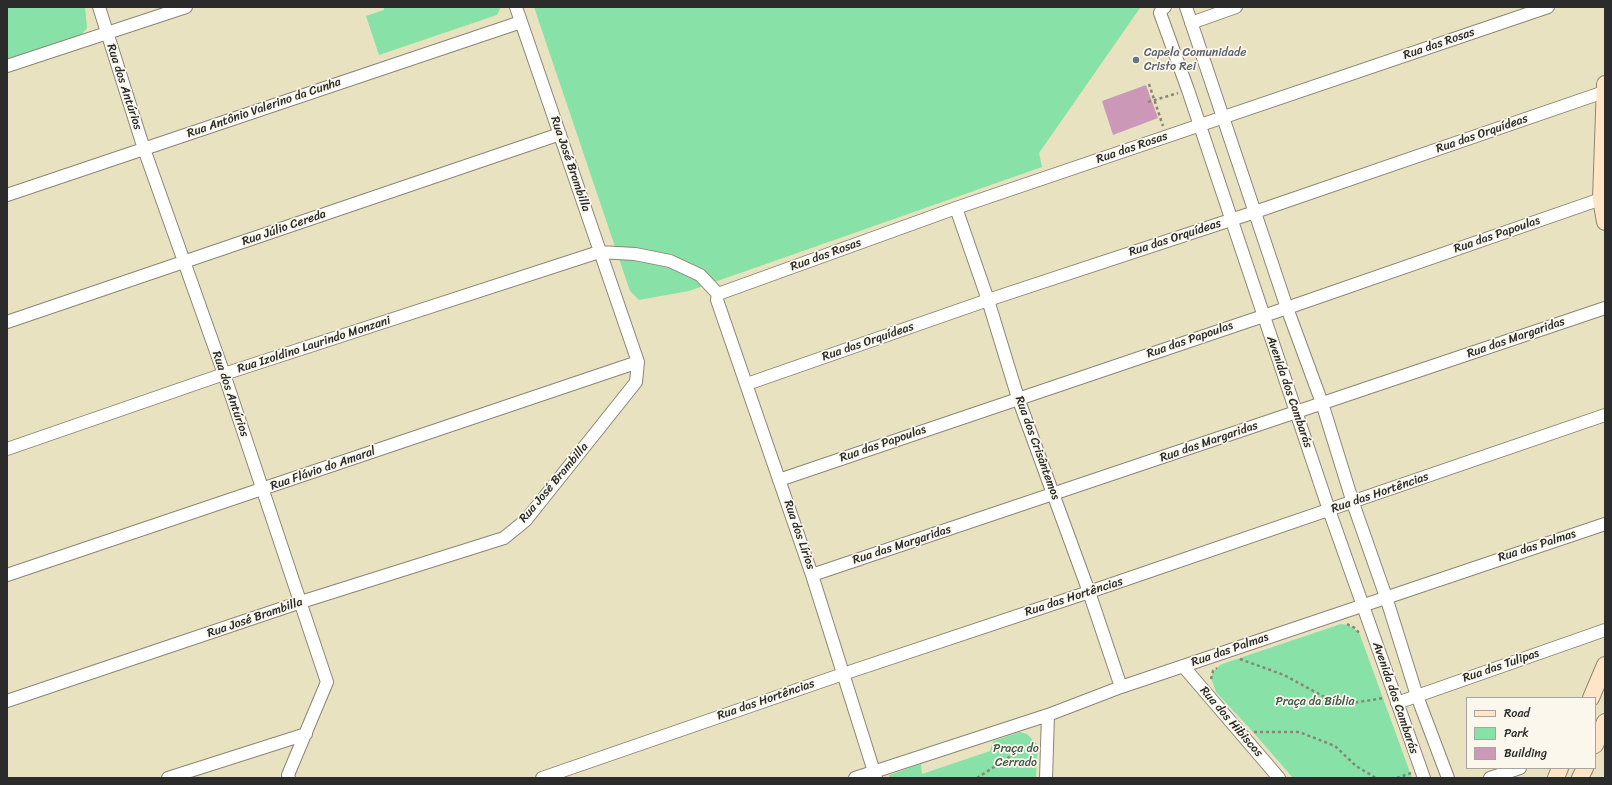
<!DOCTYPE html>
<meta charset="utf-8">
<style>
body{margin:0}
#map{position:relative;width:1612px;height:785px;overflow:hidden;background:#e8e2c0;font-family:Sriracha,sans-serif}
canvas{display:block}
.frame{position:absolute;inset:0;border:8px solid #2b2b2b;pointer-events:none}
.legend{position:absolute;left:1466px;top:697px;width:130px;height:72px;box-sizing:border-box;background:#fbf7ec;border:1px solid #a8a59f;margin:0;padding:5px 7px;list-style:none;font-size:12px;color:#2b2b2b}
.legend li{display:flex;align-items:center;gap:8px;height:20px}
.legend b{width:20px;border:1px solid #a8a59f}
</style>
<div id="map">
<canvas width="1612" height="785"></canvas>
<div class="frame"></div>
<ul class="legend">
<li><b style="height:5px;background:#ffe4c6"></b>Road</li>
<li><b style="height:11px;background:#88e1a6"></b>Park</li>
<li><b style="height:11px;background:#cb99b7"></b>Building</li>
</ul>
</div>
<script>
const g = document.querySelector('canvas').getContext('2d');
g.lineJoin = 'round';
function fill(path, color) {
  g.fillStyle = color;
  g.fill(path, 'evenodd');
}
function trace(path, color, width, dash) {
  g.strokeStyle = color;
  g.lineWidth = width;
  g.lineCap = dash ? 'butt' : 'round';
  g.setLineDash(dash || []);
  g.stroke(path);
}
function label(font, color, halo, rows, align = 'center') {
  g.font = font + ' Sriracha,sans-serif';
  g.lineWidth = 3.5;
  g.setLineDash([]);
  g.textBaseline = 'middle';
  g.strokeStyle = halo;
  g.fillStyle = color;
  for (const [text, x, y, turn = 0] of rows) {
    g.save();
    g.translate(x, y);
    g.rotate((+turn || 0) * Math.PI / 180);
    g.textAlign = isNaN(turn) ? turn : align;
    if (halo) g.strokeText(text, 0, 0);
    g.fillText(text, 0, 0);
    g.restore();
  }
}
fill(new Path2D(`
 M10,7H85L87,28L81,35L7,60V9Z
 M384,7H501L497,15L379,55L366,16L384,10Z
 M534,7H1145L1140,8L1039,153L1042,167L689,291L639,300L630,291Z
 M1341,624C1350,625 1354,627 1360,635L1412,778H1293L1253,732L1216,692L1211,678L1213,671L1222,664Z
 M1020,732L1027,734L1038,745L1036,778H889V775L921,764L922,774L990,751L993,741Z`), '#88e1a6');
fill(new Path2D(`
 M1146,85L1158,118L1113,135L1102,101Z`), '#cb99b7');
const street = new Path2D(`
 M99,7L144,149L224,374L327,682L288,775L289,778
 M1165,7L1162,9L1160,13L1188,90L1329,510L1424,778
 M1186,7L1287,308L1322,403L1353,503L1386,597L1417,696L1448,778
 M1191,23L1236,7
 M7,66L186,7
 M7,195L521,22
 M956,208L988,300L1018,398L1089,592L1121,687
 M718,294L956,208L1548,7
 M718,294L717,300L812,575L876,778
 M7,322L560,134
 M747,384L988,300L1255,212L1604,92
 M7,449L224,374L599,252L635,254L670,261L700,275L718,294
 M779,480L1287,308L1601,199
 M7,575L638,362
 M812,575L1605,308
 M1183,666L1279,778
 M7,701L301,602L504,538L526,520L636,382L638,362L516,7
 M1397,703L1605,630
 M168,778L306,734
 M542,778L843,674L1089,592L1605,415
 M855,778L1048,715L1121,687L1605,524
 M1046,778L1048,715
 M1490,778L1520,768`);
const secondary = new Path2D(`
 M1605,84L1601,199L1605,222
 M1591,698L1605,665
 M1595,745L1605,722
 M1556,778L1560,768
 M1580,778L1585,768`);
trace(street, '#8a8676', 14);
trace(secondary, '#8a8676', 18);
trace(new Path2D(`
 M1149,84L1163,126
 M1148,102L1178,93
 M1347,624L1355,628L1359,633
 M1240,659L1284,675L1339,705L1384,698
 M1211,679L1213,671L1217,668
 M1254,732H1299L1335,746L1356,766L1376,778
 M977,778L1022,749
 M1397,778L1411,773`), '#8a8676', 2.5, [3, 3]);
trace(street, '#fff', 12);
trace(secondary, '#ffe4c6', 16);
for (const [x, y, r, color] of [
 [1136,60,4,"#6b7280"]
]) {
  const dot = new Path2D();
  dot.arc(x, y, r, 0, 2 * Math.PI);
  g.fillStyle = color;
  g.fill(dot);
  trace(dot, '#fbf7ec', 1.5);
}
label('12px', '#2b2b2b', '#fbf7ec', [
 ["Rua das Rosas",1439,44,-19],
 ["Rua dos Antúrios",124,87,72],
 ["Rua Antônio Valerino da Cunha",264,108,-19],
 ["Rua das Orquídeas",1482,134,-19],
 ["Rua das Rosas",1132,148,-19],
 ["Rua José Brambilla",570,164,71],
 ["Rua Júlio Cereda",284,228,-19],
 ["Rua das Papoulas",1497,235,-19],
 ["Rua das Orquídeas",1175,238,-18],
 ["Rua das Rosas",826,255,-20],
 ["Rua das Margaridas",1516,338,-19],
 ["Rua das Papoulas",1190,340,-19],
 ["Rua das Orquídeas",868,342,-19],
 ["Rua Izoldino Laurindo Monzani",314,345,-18],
 ["Avenida dos Cambarás",1289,392,71],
 ["Rua dos Antúrios",230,394,71],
 ["Rua das Margaridas",1209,442,-19],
 ["Rua das Papoulas",883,444,-19],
 ["Rua dos Crisântemos",1037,448,70],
 ["Rua Flávio do Amaral",323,469,-19],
 ["Rua José Brambilla",554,483,-50],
 ["Rua das Hortências",1380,493,-19],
 ["Rua dos Lírios",799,535,71],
 ["Rua das Margaridas",902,545,-18],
 ["Rua das Palmas",1537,546,-18],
 ["Rua das Hortências",1074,597,-18],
 ["Rua José Brambilla",255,618,-19],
 ["Rua das Palmas",1230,650,-19],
 ["Rua das Tulipas",1501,666,-19],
 ["Avenida dos Cambarás",1395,698,71],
 ["Rua das Hortências",766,700,-19],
 ["Rua dos Hibiscos",1231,722,49]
]);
label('12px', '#5b616d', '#fbf7ec', [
 ["Capela Comunidade",1144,53],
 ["Cristo Rei",1144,67]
], 'left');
label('12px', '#42584a', '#fbf7ec', [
 ["Praça da Bíblia",1315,702],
 ["Praça do",1016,749],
 ["Cerrado",1016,763]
]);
</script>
